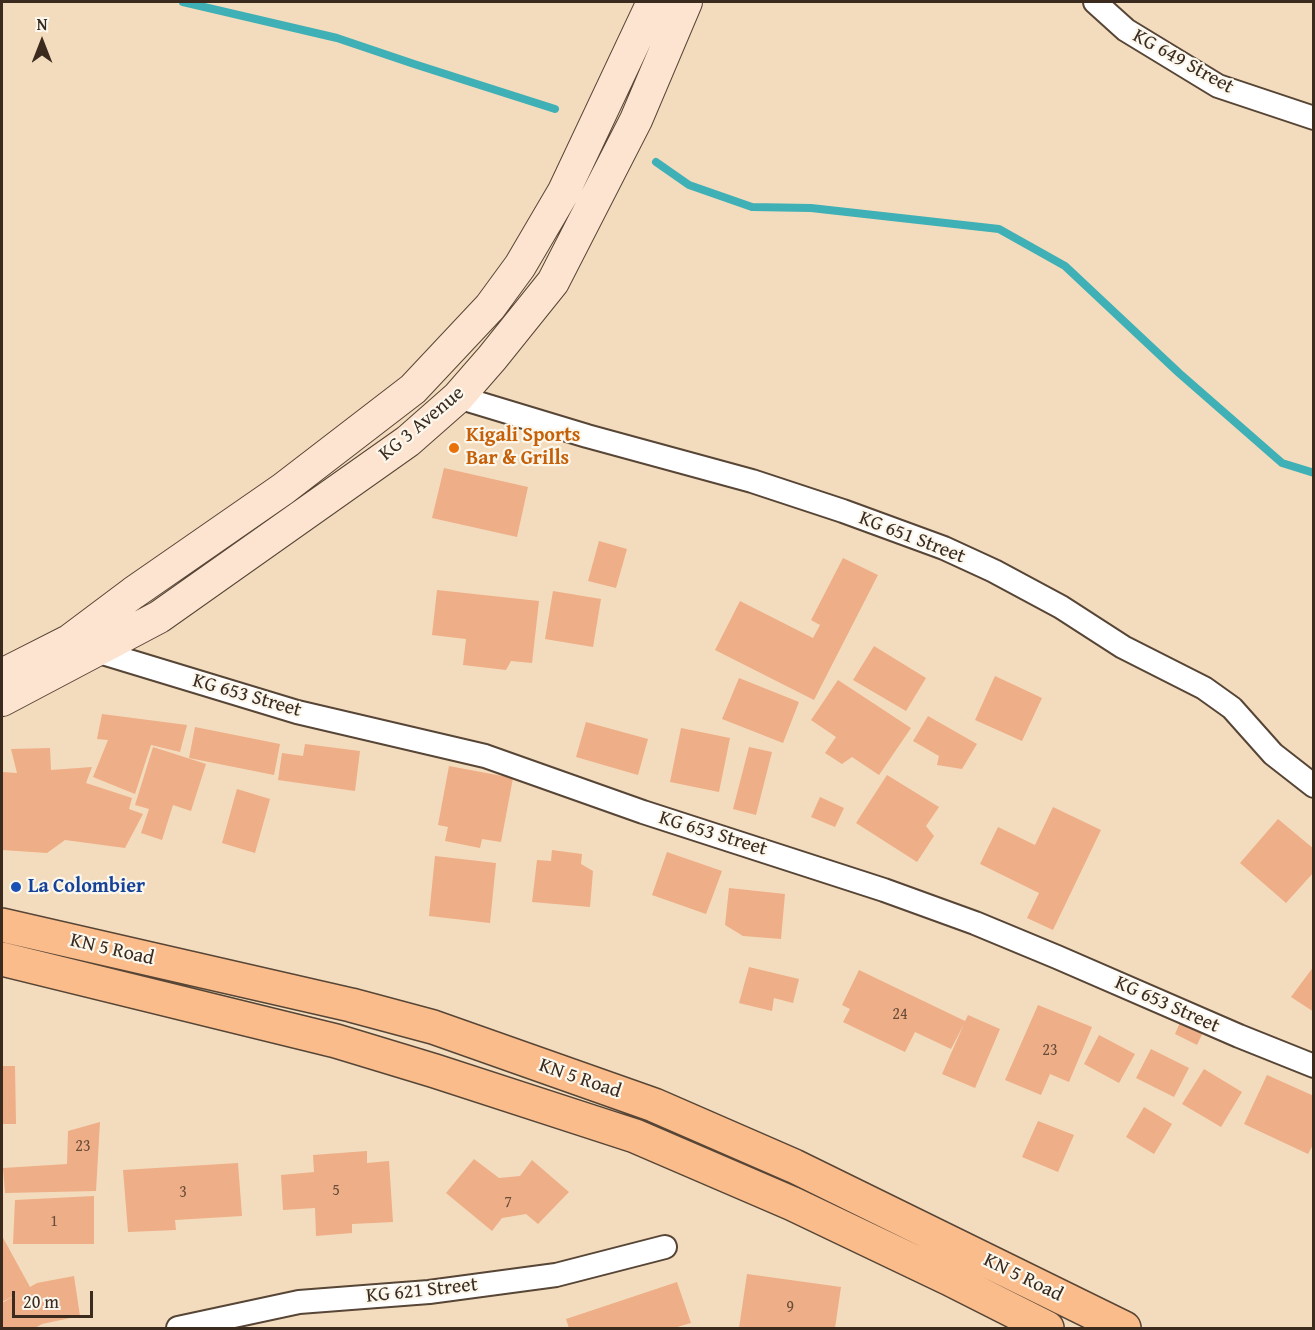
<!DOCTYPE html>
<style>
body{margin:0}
#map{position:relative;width:1315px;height:1330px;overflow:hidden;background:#f3dcbd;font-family:"Gentium Book Plus",serif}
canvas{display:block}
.frame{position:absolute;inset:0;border:3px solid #3b2a1e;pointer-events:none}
.north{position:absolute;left:12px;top:12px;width:60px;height:60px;-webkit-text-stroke:4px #fbf7ec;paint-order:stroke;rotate:0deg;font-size:16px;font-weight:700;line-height:24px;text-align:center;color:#3b2a1e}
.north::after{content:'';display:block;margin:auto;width:21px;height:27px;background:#3b2a1e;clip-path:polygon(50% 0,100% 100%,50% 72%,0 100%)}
.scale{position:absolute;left:12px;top:1291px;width:81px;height:27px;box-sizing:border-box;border:3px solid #3b2a1e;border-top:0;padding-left:8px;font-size:18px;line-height:21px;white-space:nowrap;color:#3b2a1e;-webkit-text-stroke:4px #fbf7ec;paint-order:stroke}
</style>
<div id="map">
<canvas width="1315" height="1330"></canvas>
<div class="frame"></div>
<div class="north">N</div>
<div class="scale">20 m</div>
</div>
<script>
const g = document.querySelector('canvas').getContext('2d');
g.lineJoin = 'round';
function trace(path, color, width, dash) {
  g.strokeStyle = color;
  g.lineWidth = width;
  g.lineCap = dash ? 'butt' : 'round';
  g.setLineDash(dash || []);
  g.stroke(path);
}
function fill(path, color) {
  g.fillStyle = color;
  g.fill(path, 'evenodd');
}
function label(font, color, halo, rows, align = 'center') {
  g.font = font + ' "Gentium Book Plus",serif';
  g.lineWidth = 4.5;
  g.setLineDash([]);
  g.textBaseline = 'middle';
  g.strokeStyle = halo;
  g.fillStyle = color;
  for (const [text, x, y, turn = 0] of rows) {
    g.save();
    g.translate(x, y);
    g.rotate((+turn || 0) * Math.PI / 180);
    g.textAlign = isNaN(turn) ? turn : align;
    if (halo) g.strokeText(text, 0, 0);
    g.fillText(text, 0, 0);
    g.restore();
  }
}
trace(new Path2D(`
 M183,2L337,38L414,64L555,109
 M656,162L689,185L752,207L811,208L999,229L1065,266L1179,373L1282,463L1314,473`), '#3eb0b6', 8);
fill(new Path2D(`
 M444,468L528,487L517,537L432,518Z
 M599,541L627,549L616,588L588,581Z
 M843,558L878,575L814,700L715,650L740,601L813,638L820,625L811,620Z
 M437,590L539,601L532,663L511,661L506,670L463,665L466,639L432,635Z
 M553,591L601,599L593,647L545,639Z
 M874,646L926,678L906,711L853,680Z
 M995,676L1042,698L1022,741L975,720Z
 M739,678L799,702L783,743L722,719Z
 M838,680L911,728L879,775L852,757L842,764L825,753L836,737L811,720Z
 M102,714L187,725L180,752L151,745L135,794L93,777L108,740L97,739Z
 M928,716L977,744L962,769L937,765L939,756L913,741Z
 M586,722L648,739L638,775L576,757Z
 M195,727L280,744L274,775L189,758Z
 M681,728L730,738L719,792L670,782Z
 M305,744L360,751L355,791L278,780L282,753L303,756Z
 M153,747L206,764L191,811L173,805L162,840L141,833L149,809L135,805Z
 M749,747L772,752L756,815L733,809Z
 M50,748L51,770L92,767L86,783L132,798L129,809L143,814L125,848L65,840L47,853L2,850V772L17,773L11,749Z
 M449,766L513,778L501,842L482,839L480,848L445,841L448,827L438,825Z
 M887,775L939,807L926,826L934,836L917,862L856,823Z
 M237,789L270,799L255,853L222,843Z
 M820,797L844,808L835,827L811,817Z
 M1053,807L1101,830L1053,930L1027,918L1039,893L980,864L998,827L1035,845Z
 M1278,819L1314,849V872L1286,903L1240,863Z
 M552,850L582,854L581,864L593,871L590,907L532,902L537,860L551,861Z
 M667,852L722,871L706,914L652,895Z
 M435,856L496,863L490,923L429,916Z
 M729,888L785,894L781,939L743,936L725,925Z
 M1314,966V1012L1291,997Z
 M749,967L799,979L793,1003L774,998L772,1011L739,1003Z
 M859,970L965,1021L968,1015L1000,1029L975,1088L942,1074L964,1024L951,1049L915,1032L905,1052L843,1022L850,1009L842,1005Z
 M1038,1005L1092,1027L1069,1082L1050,1074L1041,1095L1005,1080Z
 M1182,1018L1207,1024L1197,1045L1175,1034Z
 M1099,1035L1135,1054L1119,1083L1084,1064Z
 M1151,1049L1189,1068L1174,1097L1136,1078Z
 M2,1066H15L16,1124H2Z
 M1204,1069L1242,1092L1221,1127L1182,1104Z
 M1267,1075L1314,1096V1143L1308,1154L1244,1124Z
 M1144,1107L1172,1124L1154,1154L1126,1137Z
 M1038,1121L1074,1135L1058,1172L1022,1157Z
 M100,1122L96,1191L5,1193L3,1168L67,1164L68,1131Z
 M367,1151V1163L389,1161L393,1222L352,1224V1233L316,1236L315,1208L283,1210L281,1175L314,1172L313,1155Z
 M474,1159L499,1178L520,1176L532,1160L569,1192L538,1224L526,1214L502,1218L492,1231L446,1193Z
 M238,1163L242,1216L175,1220L176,1230L128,1232L123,1170Z
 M94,1196V1244H13L15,1200Z
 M2,1236L30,1287L37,1283L74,1276L80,1316L42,1324L35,1328H2V1303L19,1293L2,1302Z
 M747,1274L841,1287L835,1328H739Z
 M677,1282L691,1323L674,1328H569L566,1319Z`), '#eeae87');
const minor = new Path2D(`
 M1095,2L1126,30L1218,86L1314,118
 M458,397L587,436L752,481L843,511L944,548L994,571L1061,607L1123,647L1204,688L1232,708L1273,754L1314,786
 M96,651L297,712L485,756L643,812L884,890L975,923L1057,957L1239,1036L1314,1066
 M178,1328L299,1302L429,1292L556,1275L665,1247`);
const secondary = new Path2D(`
 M2,675L69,641L133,593L283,489L413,389L490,307L520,266L564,191L653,2
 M2,700L159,617L408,441L458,397L492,358L553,282L636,120L686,2`);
const primary = new Path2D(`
 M2,925L351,1005L433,1027L654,1105L794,1166L1124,1328
 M2,959L336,1041L435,1071L635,1136L793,1204L948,1278L1047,1328`);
trace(minor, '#574536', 26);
trace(secondary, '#574536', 34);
trace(primary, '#574536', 36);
trace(minor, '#fff', 22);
trace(secondary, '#fde4d1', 32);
trace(primary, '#fabc8b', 33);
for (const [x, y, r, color] of [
 [454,448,6,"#e8710a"],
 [16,887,6,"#1a4fb4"]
]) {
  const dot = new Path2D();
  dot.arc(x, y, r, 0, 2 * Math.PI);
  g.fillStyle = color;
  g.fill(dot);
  trace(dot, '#fbf7ec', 2);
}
label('16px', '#684b38', null, [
 ["24",900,1015],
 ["23",1050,1051],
 ["23",83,1147],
 ["5",336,1191],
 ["3",183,1193],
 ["7",508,1203],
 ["1",54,1222],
 ["9",790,1308]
]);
label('20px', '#3b2a1e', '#fbf7ec', [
 ["KG 649 Street",1183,62,29],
 ["KG 3 Avenue",422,424,-40],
 ["KG 651 Street",912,538,21],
 ["KG 653 Street",247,696,16],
 ["KG 653 Street",713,834,17],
 ["KN 5 Road",112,950,13],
 ["KG 653 Street",1167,1005,24],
 ["KN 5 Road",580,1079,19],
 ["KN 5 Road",1023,1278,26],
 ["KG 621 Street",422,1291,-6]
]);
label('bold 20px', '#c56008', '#fbf7ec', [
 ["Kigali Sports",466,436],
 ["Bar & Grills",466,459]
], 'left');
label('bold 20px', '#164399', '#fbf7ec', [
 ["La Colombier",28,887]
], 'left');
</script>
